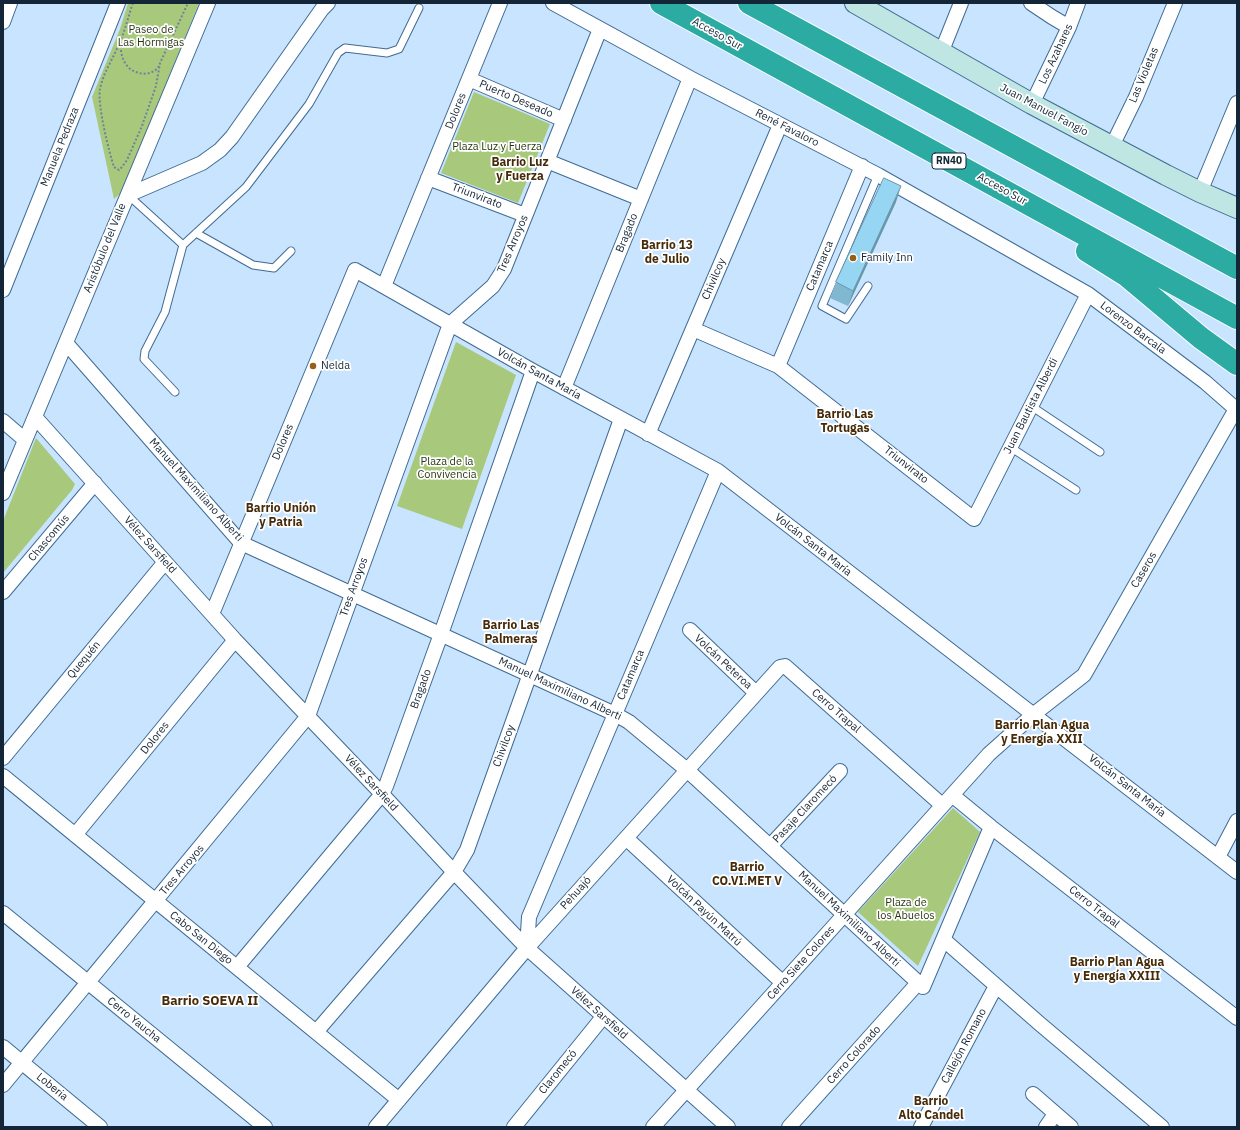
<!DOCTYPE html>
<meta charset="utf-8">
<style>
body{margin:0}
#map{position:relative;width:1240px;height:1130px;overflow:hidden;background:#c8e4ff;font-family:"IBM Plex Sans",sans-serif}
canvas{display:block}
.frame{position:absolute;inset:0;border:4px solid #132536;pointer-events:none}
</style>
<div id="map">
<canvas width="1240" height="1130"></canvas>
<div class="frame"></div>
</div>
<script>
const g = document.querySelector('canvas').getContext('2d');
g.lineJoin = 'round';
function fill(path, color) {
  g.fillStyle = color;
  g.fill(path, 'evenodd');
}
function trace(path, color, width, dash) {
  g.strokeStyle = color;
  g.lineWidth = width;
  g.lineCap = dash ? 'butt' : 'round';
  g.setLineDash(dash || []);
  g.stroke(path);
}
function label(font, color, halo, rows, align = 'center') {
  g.font = font + ' "IBM Plex Sans",sans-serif';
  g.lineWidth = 3.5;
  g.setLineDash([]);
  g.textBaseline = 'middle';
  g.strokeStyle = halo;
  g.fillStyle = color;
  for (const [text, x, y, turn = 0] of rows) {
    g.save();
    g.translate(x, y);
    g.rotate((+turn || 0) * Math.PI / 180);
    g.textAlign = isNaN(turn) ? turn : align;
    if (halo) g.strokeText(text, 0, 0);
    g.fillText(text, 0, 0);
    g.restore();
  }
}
fill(new Path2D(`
 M128,3H199L121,193L114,199L92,97L120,29Z
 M474,92L550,124L518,203L441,173Z
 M456,342L516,375L462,529L397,506Z
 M36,438L75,484L72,490L3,573V521Z
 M953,808L980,832L918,966L858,912Z`), '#a8c97b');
const lane = new Path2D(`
 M128,195L183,245
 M196,233L253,265L274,268L291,251
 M868,286L846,319L822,306L878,175
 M175,392L144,359L145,351L165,312L183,245L246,187L309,104L338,53L345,48L387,53L399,49L419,8
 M1031,406L1100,452
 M1010,447L1076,490`);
const street = new Path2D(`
 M553,3L690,78L878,175L1088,294L1205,382L1237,410
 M1031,3L1052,17L1069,27
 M3,22L10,3
 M941,53L961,3
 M469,79L564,120
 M1032,104L1069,27L1078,3
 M1112,146L1136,97L1175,3
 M547,161L641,199
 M428,178L525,215
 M1200,192L1237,103
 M128,195L202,163L220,150L232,137L322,9L328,3
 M384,286L500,3
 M3,290L118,3
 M693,329L778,366L974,519L1088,294
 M66,343L241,543L615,714L629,722L687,770L923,987L991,827
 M778,366L862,166
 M564,388L690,78
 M35,417L235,640L382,794L454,872L527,948L728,1127
 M3,421L25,440
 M648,434L780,125
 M3,493L208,3
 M3,592L95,483
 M212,614L355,270L533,371L718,471L1237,872
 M690,630L756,693
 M3,758L165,562
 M3,776L399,1100
 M952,795L991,827L1237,1018
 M75,835L235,640
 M626,838L783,983
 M770,846L840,771
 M1218,857L1237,821
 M3,913L265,1127
 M944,940L1040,1024L1162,1127
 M527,948L529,917L718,471
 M237,967L382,794L386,786L441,634L533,371
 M316,1032L454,872L467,850L621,419
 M3,1047L100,1127
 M3,1085L308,716L450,324L493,286L504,269L600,29
 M1033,1094L1071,1127
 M376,1127L527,948L780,667L785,666L942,805
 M514,1127L603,1017
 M653,1127L989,754L1034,714L1084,675L1236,409
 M789,1127L918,983
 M921,1127L996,986
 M1046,1127L1055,1114`);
const secondary = new Path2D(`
 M855,3L1032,104L1166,175L1200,192L1237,208`);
const highway = new Path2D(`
 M661,3L1237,318
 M749,3L1237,268
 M1087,251L1127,276L1201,338L1237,364`);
trace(lane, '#406b92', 9);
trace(street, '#406b92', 16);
trace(secondary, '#406b92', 22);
trace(highway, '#fff', 24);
trace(new Path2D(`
 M133,3C128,17 125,31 119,44C113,59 103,73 100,89C97,104 109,152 114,167L119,170L122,167L127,160L142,126L156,86L160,63L188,3
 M121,42C120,51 122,60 128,67C136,75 152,77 159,66`), '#6d849a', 2, [2, 2]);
trace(lane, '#fff', 7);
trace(street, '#fff', 14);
trace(secondary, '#bfe6e3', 20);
trace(highway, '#2baba2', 22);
fill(new Path2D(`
 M896,202L848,306L830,298L836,282Z`), '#81b8d1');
fill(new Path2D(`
 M901,186L896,202L848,306L853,291Z`), '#6996aa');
const building = new Path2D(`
 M884,178L901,186L853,291L836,282Z`);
fill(building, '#96d6f3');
trace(building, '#6996aa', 1);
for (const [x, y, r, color] of [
 [853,258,4,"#976019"],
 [313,366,4,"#976019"]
]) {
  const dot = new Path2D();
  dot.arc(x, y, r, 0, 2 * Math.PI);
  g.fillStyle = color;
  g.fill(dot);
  trace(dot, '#fff', 1.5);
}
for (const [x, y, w] of [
 [949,161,34]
]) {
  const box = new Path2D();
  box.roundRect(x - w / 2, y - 8, w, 16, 3);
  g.fillStyle = '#fff';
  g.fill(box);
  trace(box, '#132536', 1);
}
label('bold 10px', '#132536', null, [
 ["RN40",949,161]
]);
label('11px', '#283711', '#fff', [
 ["Paseo de",151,30],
 ["Las Hormigas",151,43],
 ["Plaza Luz y Fuerza",497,147],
 ["Plaza de la",447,462],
 ["Convivencia",447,475],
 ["Plaza de",906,903],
 ["los Abuelos",906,916]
]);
label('11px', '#132536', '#fff', [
 ["Acceso Sur",717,34,29],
 ["Los Azahares",1056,54,-65],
 ["Las Violetas",1144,75,-67],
 ["Puerto Deseado",516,99,23],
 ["Juan Manuel Fangio",1044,110,28],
 ["Dolores",456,111,-68],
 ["René Favaloro",787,128,27],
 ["Manuela Pedraza",60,147,-68],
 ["Acceso Sur",1002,189,29],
 ["Triunvirato",477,196,21],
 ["Bragado",627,233,-68],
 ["Tres Arroyos",513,244,-67],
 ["Aristóbulo del Valle",105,248,-68],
 ["Catamarca",820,266,-67],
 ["Chivilcoy",714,279,-67],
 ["Lorenzo Barcala",1133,328,37],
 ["Volcán Santa María",539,374,29],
 ["Juan Bautista Alberdi",1031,406,-63],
 ["Dolores",283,442,-67],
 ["Triunvirato",906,465,38],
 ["Manuel Maximiliano Alberti",196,490,48],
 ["Chascomús",49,538,-50],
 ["Vélez Sarsfield",150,545,48],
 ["Volcán Santa María",813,545,38],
 ["Caseros",1144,570,-60],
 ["Tres Arroyos",354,587,-70],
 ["Quequén",84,660,-50],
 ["Volcán Peteroa",723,662,43],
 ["Catamarca",631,675,-67],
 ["Bragado",421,689,-70],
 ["Manuel Maximiliano Alberti",560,689,25],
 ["Cerro Trapal",836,711,41],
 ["Dolores",155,738,-51],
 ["Chivilcoy",504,746,-70],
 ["Vélez Sarsfield",371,783,47],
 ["Volcán Santa María",1127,786,38],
 ["Pasaje Claromecó",805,809,-47],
 ["Tres Arroyos",182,870,-50],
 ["Pehuajó",576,893,-48],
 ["Cerro Trapal",1094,907,38],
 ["Volcán Payún Matrú",704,911,43],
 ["Manuel Maximiliano Alberti",849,919,43],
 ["Cabo San Diego",201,938,39],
 ["Cerro Siete Colores",801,963,-48],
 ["Vélez Sarsfield",599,1013,42],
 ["Cerro Yaucha",134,1020,39],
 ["Callejón Romano",964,1046,-62],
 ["Cerro Colorado",854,1055,-48],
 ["Claromecó",558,1072,-51],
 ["Loberia",52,1087,39]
]);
label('11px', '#132536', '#fff', [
 ["Family Inn",861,258],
 ["Nelda",321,366]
], 'left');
label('bold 12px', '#462b0a', '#fff', [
 ["Barrio Luz",520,163],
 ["y Fuerza",520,177],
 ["Barrio 13",667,246],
 ["de Julio",667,260],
 ["Barrio Las",845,415],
 ["Tortugas",845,429],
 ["Barrio Unión",281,509],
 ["y Patria",281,523],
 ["Barrio Las",511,626],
 ["Palmeras",511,640],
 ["Barrio Plan Agua",1042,726],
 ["y Energía XXII",1042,740],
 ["Barrio",747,868],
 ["CO.VI.MET V",747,882],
 ["Barrio Plan Agua",1117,963],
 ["y Energía XXIII",1117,977],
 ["Barrio",931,1102],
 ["Alto Candel",931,1116]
]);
label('bold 13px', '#462b0a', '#fff', [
 ["Barrio SOEVA II",210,1001]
]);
</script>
